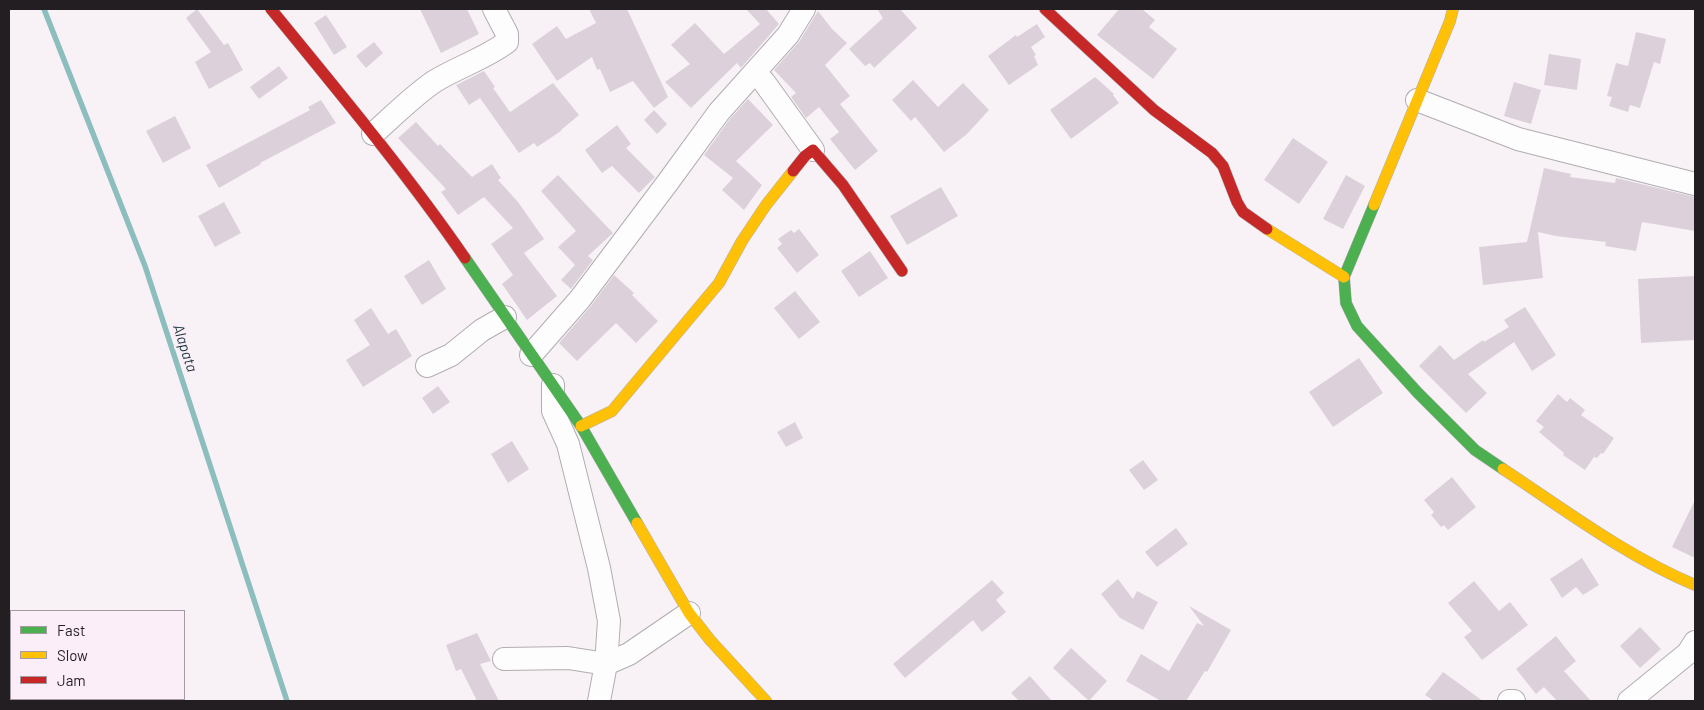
<!DOCTYPE html>
<style>
body{margin:0}
#map{position:relative;width:1704px;height:710px;overflow:hidden;background:#f8f2f7;font-family:Barlow,sans-serif}
canvas{display:block}
.frame{position:absolute;inset:0;border:10px solid #231e22;pointer-events:none}
.legend{position:absolute;left:10px;top:610px;width:175px;height:90px;box-sizing:border-box;background:#fceef9;border:1px solid #a59ba3;margin:0;padding:6px 9px;list-style:none;font-size:15px;color:#231e22}
.legend li{display:flex;align-items:center;gap:10px;height:25px}
.legend b{width:25px;border:1px solid #a59ba3}
</style>
<div id="map">
<canvas width="1704" height="710"></canvas>
<div class="frame"></div>
<ul class="legend">
<li><b style="height:6px;background:#4caf50"></b>Fast</li>
<li><b style="height:6px;background:#ffc107"></b>Slow</li>
<li><b style="height:6px;background:#c62828"></b>Jam</li>
</ul>
</div>
<script>
const g = document.querySelector('canvas').getContext('2d');
g.lineJoin = 'round';
function trace(path, color, width, dash) {
  g.strokeStyle = color;
  g.lineWidth = width;
  g.lineCap = dash ? 'butt' : 'round';
  g.setLineDash(dash || []);
  g.stroke(path);
}
function fill(path, color) {
  g.fillStyle = color;
  g.fill(path, 'evenodd');
}
function label(font, color, halo, rows, align = 'center') {
  g.font = font + ' Barlow,sans-serif';
  g.lineWidth = 4.5;
  g.setLineDash([]);
  g.textBaseline = 'middle';
  g.strokeStyle = halo;
  g.fillStyle = color;
  for (const [text, x, y, turn = 0] of rows) {
    g.save();
    g.translate(x, y);
    g.rotate((+turn || 0) * Math.PI / 180);
    g.textAlign = isNaN(turn) ? turn : align;
    if (halo) g.strokeText(text, 0, 0);
    g.fillText(text, 0, 0);
    g.restore();
  }
}
trace(new Path2D(`
 M44,9L145,266L287,701`), '#8cbebe', 5.5);
fill(new Path2D(`
 M197,9L224,45L228,43L243,70L209,89L195,62L211,52L186,18Z
 M420,9H467L479,34L441,53Z
 M589,9H627L668,97L654,108L633,81L610,92L600,69L597,70L592,57L557,81L532,44L557,26L566,39L596,23Z
 M746,9H766L779,24L741,68L737,63L691,108L665,82L690,64L671,45L695,23L724,54L760,24Z
 M877,9H900L917,28L874,68L870,63L865,66L849,49L883,18Z
 M1119,9H1142L1155,20L1149,27L1177,49L1153,79L1097,35Z
 M818,11L832,29L847,43L825,65L850,96L840,104L878,151L855,170L830,139L839,132L819,107L806,118L791,97L796,93L774,70L799,42Z
 M326,15L347,47L334,55L314,23Z
 M1037,24L1045,37L1031,47L1036,55L1034,56L1038,65L1009,85L988,56L1016,35L1017,37Z
 M1636,32L1666,39L1660,64L1654,62L1640,108L1630,105L1628,112L1609,106L1612,97L1607,96L1616,63L1628,66Z
 M374,42L383,53L366,68L356,56Z
 M1549,54L1581,59L1577,90L1544,85Z
 M279,66L288,78L259,99L250,87Z
 M484,71L495,87L493,88L510,112L553,83L579,115L561,130V131L537,147L534,143L519,153L480,98L469,105L456,85Z
 M1095,77L1114,94L1113,95L1119,103L1071,139L1050,110Z
 M913,80L938,107L963,83L989,110L967,134L944,152L915,117L911,121L892,100Z
 M1514,82L1541,90L1531,124L1504,116Z
 M748,99L773,125L736,161L762,185L744,210L722,190L733,178L704,155L729,120Z
 M321,100L336,123L260,163L261,164L219,188L206,165L310,110L308,107Z
 M654,110L667,124L657,134L644,120Z
 M175,116L191,148L163,163L146,131Z
 M416,122L438,146L440,144L472,177L492,164L501,178L498,180L518,202L544,239L524,253L557,296L527,320L502,284L513,275L491,244L513,228L484,197L458,215L441,192L446,189L398,138Z
 M617,125L631,144L626,148L655,177L639,193L612,166L602,173L585,150Z
 M1293,138L1328,162L1299,204L1264,180Z
 M1544,168L1571,174L1570,177L1615,183L1616,178L1695,197V231L1642,222L1636,251L1605,246L1606,242L1556,236L1538,232L1543,278L1483,285L1479,247L1527,242Z
 M558,175L613,233L588,256L593,260L571,289L561,280L575,265L558,247L576,231L541,191Z
 M1346,175L1365,186L1343,229L1323,219Z
 M941,187L958,216L907,245L890,216Z
 M224,202L241,233L215,247L198,216Z
 M799,229L819,255L797,273L777,248L782,244L778,239L791,230L794,233Z
 M870,251L888,278L859,297L841,271Z
 M429,260L446,289L422,305L404,276Z
 M614,275L634,293L632,295L658,321L636,343L616,323L577,361L559,343L590,307Z
 M1695,276V340L1641,343L1638,279Z
 M795,291L820,322L799,339L774,308Z
 M1525,307L1556,355L1532,371L1514,342L1468,374L1487,393L1466,413L1419,366L1440,345L1454,360L1483,340L1484,342L1509,327L1504,320Z
 M371,308L388,334L396,329L412,356L363,387L346,360L370,345L354,320Z
 M1359,358L1383,393L1333,427L1309,392Z
 M438,386L450,402L433,414L422,398Z
 M1558,394L1567,402L1570,398L1585,410L1581,415L1614,438L1603,454L1601,453L1597,458L1594,457L1585,470L1563,455L1564,453L1539,432L1544,427L1536,421Z
 M795,422L803,438L786,447L777,432Z
 M512,441L529,469L508,483L491,454Z
 M1143,460L1158,480L1144,490L1129,470Z
 M1452,477L1476,507L1448,530L1444,525L1441,527L1431,515L1434,512L1424,500Z
 M1695,500V558L1672,547Z
 M1176,528L1188,544L1157,567L1145,552Z
 M1582,558L1599,585L1583,595L1576,587L1562,598L1550,579Z
 M1118,579L1133,599L1137,591L1158,602L1143,630L1120,618L1101,594Z
 M992,580L1004,593L996,600L1006,612L982,632L973,620L905,678L893,664Z
 M1474,581L1499,611L1510,602L1528,625L1482,660L1464,637L1472,631L1448,603Z
 M1189,606L1231,630L1207,672L1205,671L1186,701H1161L1126,681L1141,654L1169,671L1197,623L1204,626Z
 M1640,627L1661,649L1640,668L1620,646Z
 M477,633L491,661L480,664L499,701H477L461,669L456,671L446,645Z
 M1556,636L1576,661L1564,671L1591,701H1557L1544,687L1536,694L1516,669Z
 M1071,648L1107,681L1089,701L1053,668Z
 M1443,672L1483,701H1434L1425,695Z
 M1030,676L1052,701H1019L1011,693Z`), '#dcd1da');
const street = new Path2D(`
 M755,72L764,82L813,150
 M1417,100L1518,139L1695,184
 M373,134C392,117 414,95 435,81C458,67 486,58 507,42V34L494,9
 M531,355L580,299L668,182L719,112L788,35L804,9
 M427,366L451,355L482,330L505,317
 M553,385V411L568,444L599,568L609,621L606,664L629,654L689,613
 M504,659L568,658L606,664L599,701
 M1509,701H1514
 M1629,701L1688,653L1695,642`);
const fast = new Path2D(`
 M1374,205L1344,277L1346,303L1357,326L1418,393L1475,450L1503,469
 M465,258L581,426L637,523`);
const slow = new Path2D(`
 M1374,205L1450,21L1453,9
 M1267,229L1344,277
 M581,426L612,411L719,283L742,241L766,205L793,171
 M1503,469C1565,510 1626,556 1695,585
 M637,523L689,613L710,640L766,701`);
const jam = new Path2D(`
 M271,9C338,91 405,171 465,258
 M1045,9L1154,110L1212,153L1223,166L1237,202L1243,212L1267,229
 M793,171L805,156L813,150L843,185L902,271`);
trace(street, '#b1adb1', 24);
trace(fast, '#b1adb1', 12);
trace(slow, '#b1adb1', 12);
trace(jam, '#b1adb1', 12);
trace(street, '#fefdfe', 22);
trace(fast, '#4caf50', 11);
trace(slow, '#ffc107', 11);
trace(jam, '#c62828', 11);
label('italic 15px', '#103535', '#fceef9', [
 ["Alapata",185,348,72]
]);
</script>
